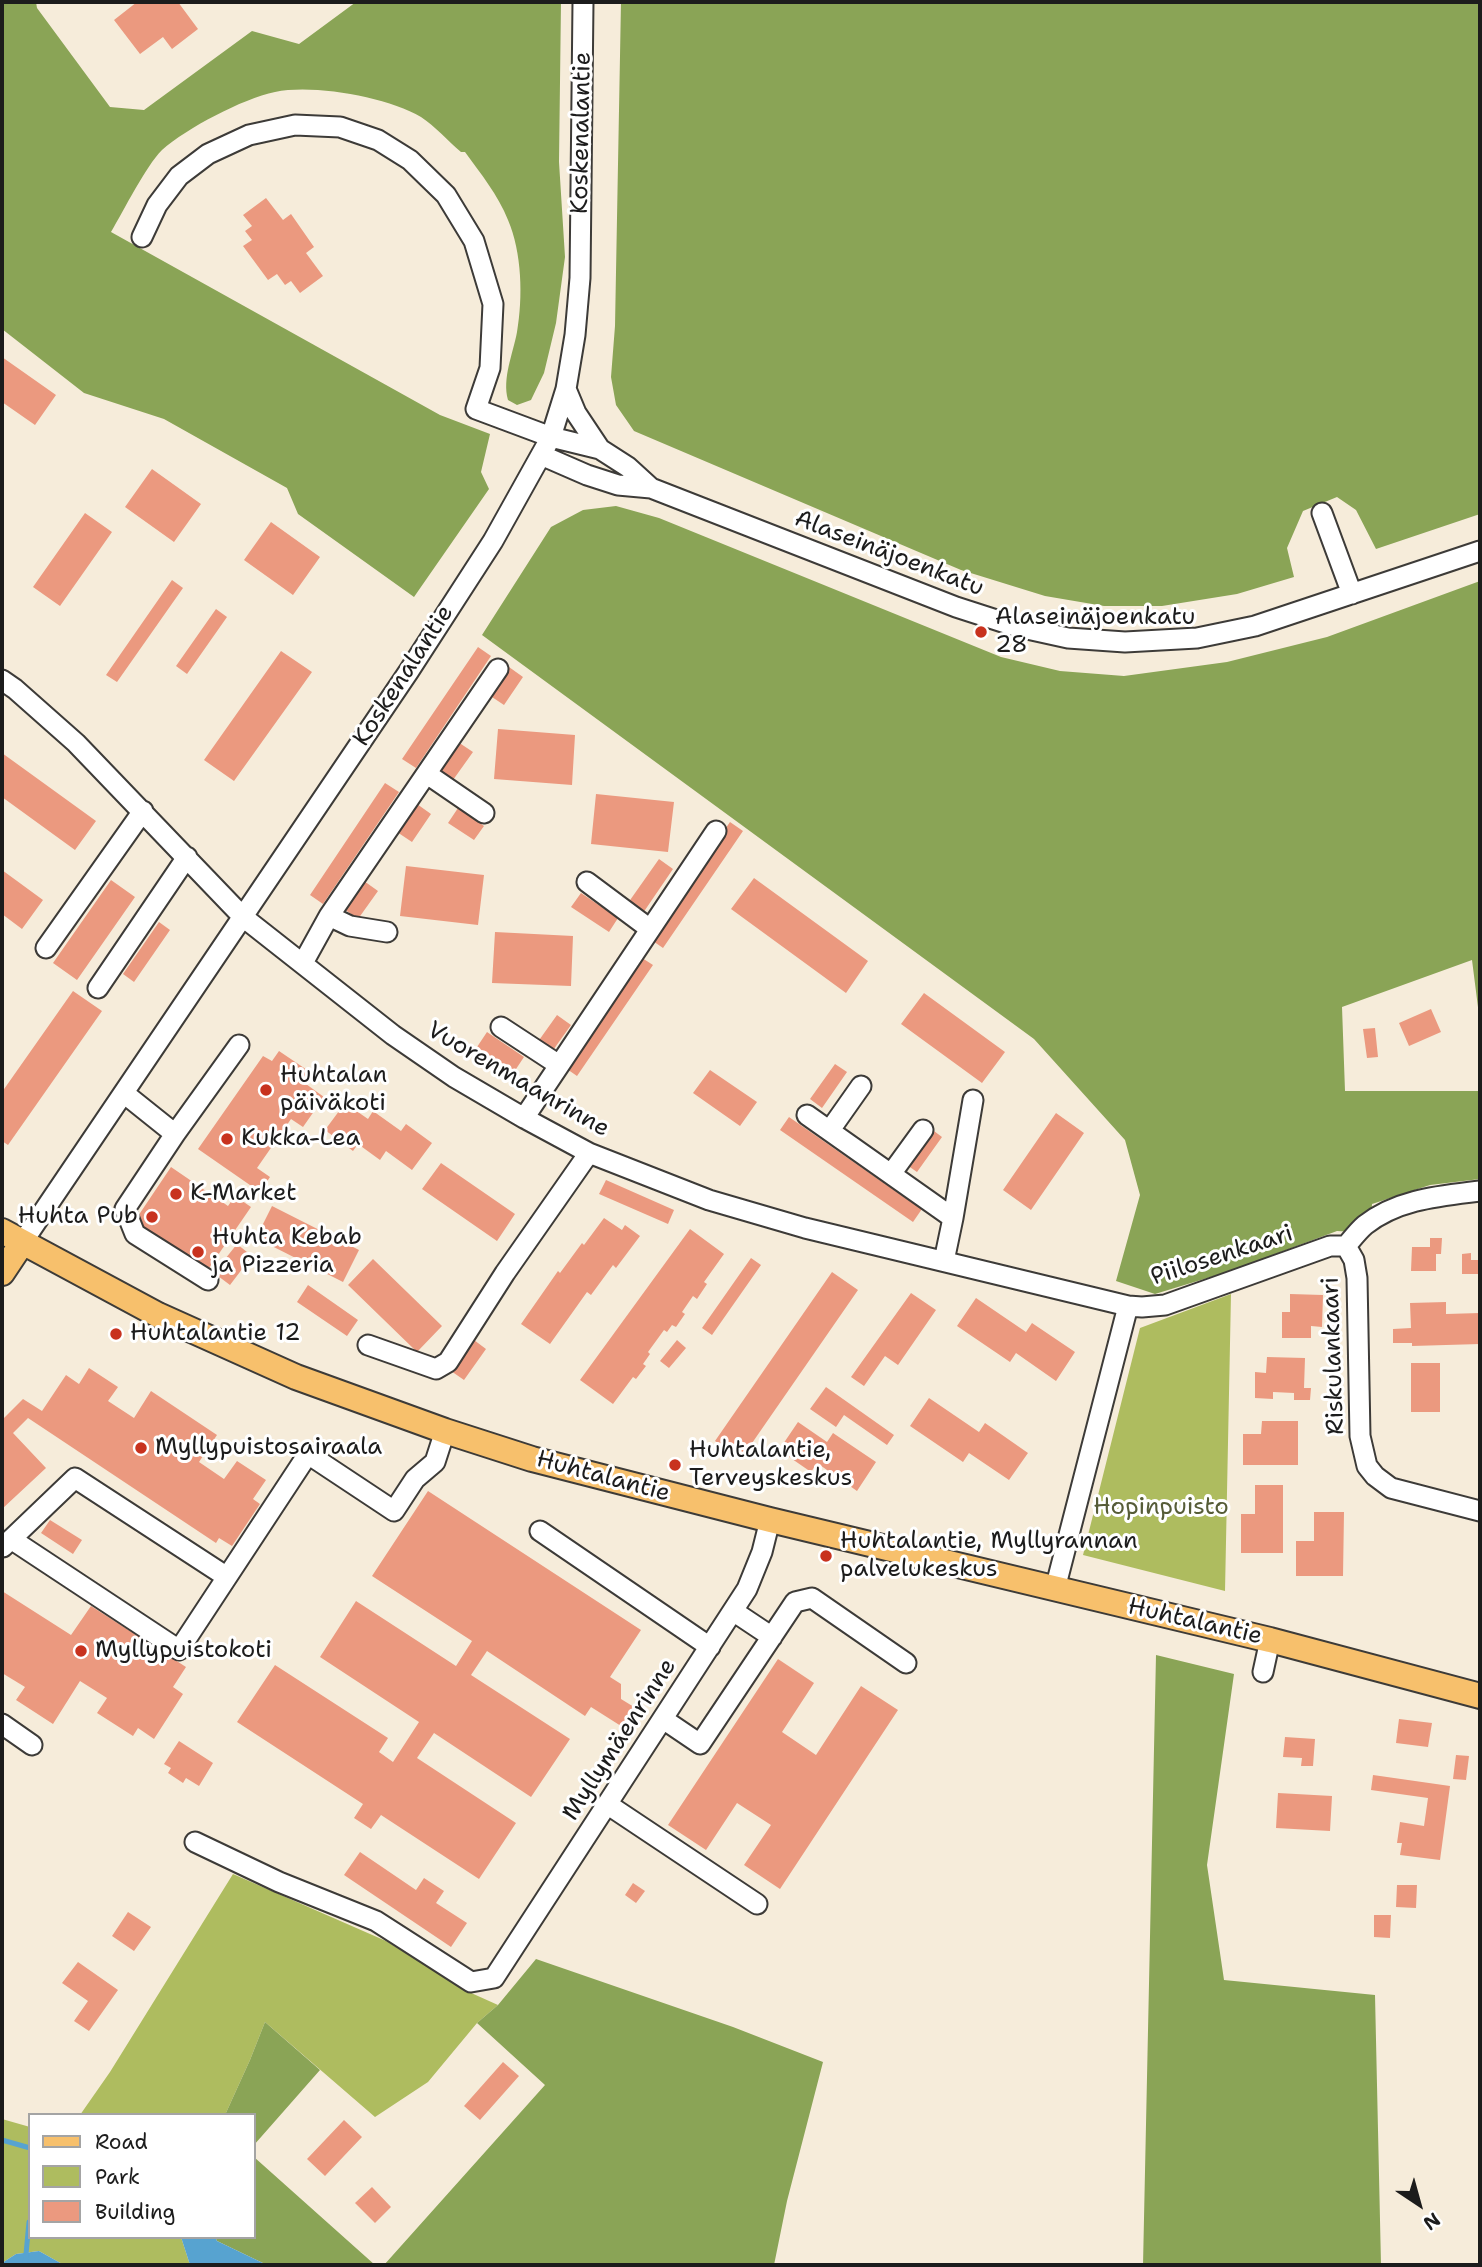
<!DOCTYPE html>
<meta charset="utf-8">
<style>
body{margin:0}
#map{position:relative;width:1482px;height:2267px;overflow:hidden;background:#f6ecda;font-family:"Shantell Sans",sans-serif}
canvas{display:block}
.frame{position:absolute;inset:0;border:4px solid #1c1c1c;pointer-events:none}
.legend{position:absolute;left:28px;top:2113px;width:228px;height:126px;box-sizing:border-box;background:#fff;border:2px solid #a4a4a4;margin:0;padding:9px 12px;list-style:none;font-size:21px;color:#1c1c1c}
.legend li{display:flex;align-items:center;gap:14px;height:35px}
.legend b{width:35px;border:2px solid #a4a4a4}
.north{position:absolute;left:1384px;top:2169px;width:70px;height:70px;-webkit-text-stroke:5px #fff;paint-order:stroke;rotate:144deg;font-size:19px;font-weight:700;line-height:28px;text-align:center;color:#1c1c1c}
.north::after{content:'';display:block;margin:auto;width:24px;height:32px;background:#1c1c1c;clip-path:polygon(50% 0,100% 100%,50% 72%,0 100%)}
</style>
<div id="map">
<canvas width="1482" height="2267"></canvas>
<div class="frame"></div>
<ul class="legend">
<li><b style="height:9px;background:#f7c06c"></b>Road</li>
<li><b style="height:19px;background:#aebc5f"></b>Park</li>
<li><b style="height:19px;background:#eb997f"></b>Building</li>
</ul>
<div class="north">N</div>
</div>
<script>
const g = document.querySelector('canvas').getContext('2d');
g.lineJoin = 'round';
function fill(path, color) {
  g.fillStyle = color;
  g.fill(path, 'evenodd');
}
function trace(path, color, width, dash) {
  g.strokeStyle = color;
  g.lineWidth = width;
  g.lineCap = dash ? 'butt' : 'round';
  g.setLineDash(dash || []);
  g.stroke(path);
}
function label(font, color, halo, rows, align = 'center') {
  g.font = font + ' "Shantell Sans",sans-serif';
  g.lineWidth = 6;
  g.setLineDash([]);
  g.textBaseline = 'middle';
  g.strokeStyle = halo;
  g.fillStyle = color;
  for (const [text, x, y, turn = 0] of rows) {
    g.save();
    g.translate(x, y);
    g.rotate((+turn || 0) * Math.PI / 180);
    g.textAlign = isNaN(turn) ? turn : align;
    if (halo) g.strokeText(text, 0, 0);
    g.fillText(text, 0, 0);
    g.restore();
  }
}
fill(new Path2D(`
 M1231,1294L1225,1591L1083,1555L1140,1328Z
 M233,1874L386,1941L469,1992L498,2005L477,2023L428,2082L375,2117L265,2022L250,2060L225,2115H80L110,2072Z
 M2,2119L30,2127V2237H181L190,2265H64L39,2251L16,2254L2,2263Z`), '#aebc5f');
fill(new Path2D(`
 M6,2H36L37,8L110,107L144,110L252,31L299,44L356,2H561L559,162L565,257L556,323L544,373L531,400L517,405L508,400C502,378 513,354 517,332C523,297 522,253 508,220C498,195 481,174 465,152H461C448,141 435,126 421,117C387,97 314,84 275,92C242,99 187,128 162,150C146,166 124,210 111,232L440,415L490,434L481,472L489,489L414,597L298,514L287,488L164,419L84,393L2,329V5Z
 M621,2H1480V514L1376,549L1356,510L1337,497L1303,511L1287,548L1294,577L1237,594L1162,606H1104L1045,596L961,570L634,431L616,405L611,377L615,326Z
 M616,506L659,518L1001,657L1060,671L1124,676L1227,662L1327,637L1480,581V1023L1472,960L1342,1007L1345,1091H1480V1179L1430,1185L1372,1204L1370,1233L1337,1231L1227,1272L1155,1294L1116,1281L1140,1195L1125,1140L1034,1039L482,635L551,527L583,510Z
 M1156,1655L1234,1674L1207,1865L1224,1980L1375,1995L1381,2265H1143Z
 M536,1959L733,2027L823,2062L787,2201L774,2265H384L545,2085L477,2023L498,2005Z
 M265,2022L320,2070L254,2145V2115H225L250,2060Z
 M254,2157L375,2265H267L217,2241L215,2237H254Z`), '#8aa456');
fill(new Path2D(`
 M181,2237H215L217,2241L267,2265H190Z
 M39,2251L64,2265H2V2263L16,2254Z`), '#57a3d0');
trace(new Path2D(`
 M2,2140L30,2148
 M25,2265L29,2222`), '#57a3d0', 5);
fill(new Path2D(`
 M137,2H178L198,29L172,49L163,37L140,54L114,20Z
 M266,198L283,220L291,214L314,247L306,253L323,276L300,293L291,281L285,285L277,274L268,280L243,246L252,240L245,231L252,226L243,215Z
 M2,357L56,395L35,425L2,402Z
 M152,469L201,504L174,542L125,507Z
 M85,513L112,532L60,606L33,587Z
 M271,522L320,557L293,595L244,560Z
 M172,580L183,588L117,682L106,675Z
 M216,609L227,617L187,674L176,666Z
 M478,647L491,656L416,768L402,759Z
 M281,651L312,672L234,781L204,760Z
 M509,667L523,677L504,705L489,695Z
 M498,729L575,735L572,785L494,779Z
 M458,742L473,752L453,780L439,770Z
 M2,753L96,821L75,850L2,797Z
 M385,783L399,792L323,904L310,895Z
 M596,794L674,802L668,852L591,844Z
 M417,804L431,814L412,842L397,832Z
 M458,808L484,826L474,840L448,823Z
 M730,822L743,831L663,948L650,939Z
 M659,859L673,869L643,913L628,903Z
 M406,866L484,875L478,925L400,916Z
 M2,870L43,900L22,929L2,914Z
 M754,878L868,961L846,993L731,909Z
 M111,880L135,897L77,980L53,963Z
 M364,881L378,891L358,919L344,909Z
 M581,893L618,918L609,932L571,907Z
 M159,922L170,930L134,982L123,974Z
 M495,932L573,936L571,986L492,983Z
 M639,956L653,965L577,1076L564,1067Z
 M73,991L102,1011L8,1145L2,1141V1092Z
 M924,993L1005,1052L982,1083L901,1024Z
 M1431,1009L1441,1032L1409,1046L1399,1023Z
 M557,1015L571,1025L551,1053L537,1043Z
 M1375,1028L1378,1057L1367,1058L1363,1029Z
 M487,1032L524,1057L514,1072L477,1047Z
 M279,1051L313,1074L306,1084L324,1097L303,1127L291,1119L257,1168L270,1177L260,1192L198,1149L263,1056L272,1061Z
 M835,1064L847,1072L822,1108L810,1099Z
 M710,1070L757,1102L740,1126L693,1093Z
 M345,1103L368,1119L373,1111L401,1131L406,1124L432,1143L412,1170L386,1151L380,1160L358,1144L353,1151L325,1130Z
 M1056,1113L1084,1133L1031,1210L1003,1190Z
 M789,1117L911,1202L913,1199L924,1206L913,1222L780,1130Z
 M930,1128L942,1137L917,1172L904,1163Z
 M441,1163L515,1214L497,1241L422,1189Z
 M171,1167L228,1206L235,1196L251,1207L207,1271L134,1222Z
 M606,1180L674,1210L668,1224L599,1194Z
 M272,1206L359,1250L343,1282L256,1238Z
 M604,1218L622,1230L625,1225L640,1236L616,1268L613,1265L591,1295L587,1292L550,1344L521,1324L558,1271L560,1273L582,1243L584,1245Z
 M690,1229L724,1254L704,1282L707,1284L697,1299L693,1296L682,1312L685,1314L676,1327L672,1325L667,1332L664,1330L648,1352L650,1354L643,1364L646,1366L636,1379L633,1377L613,1404L580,1380Z
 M1430,1238H1442L1441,1254H1436V1271H1411L1412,1247H1430Z
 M237,1244L252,1256L230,1285L214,1273Z
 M1471,1253V1260H1480V1274H1462V1254Z
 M751,1258L761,1265L712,1335L702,1328Z
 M373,1259L442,1326L417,1352L348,1285Z
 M832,1272L858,1290L741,1459L715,1441Z
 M308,1285L358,1320L347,1336L297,1302Z
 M911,1293L936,1310L898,1365L885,1356L864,1386L851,1377Z
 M1290,1294L1323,1295L1322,1327L1311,1326V1338H1282V1312H1290Z
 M976,1298L1026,1332L1032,1323L1075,1352L1056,1381L1016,1353L1010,1362L957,1326Z
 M1446,1302V1314L1480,1313V1344L1412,1346V1343H1393V1329L1411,1328L1410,1303Z
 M474,1340L486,1349L464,1380L451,1371Z
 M677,1340L686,1348L669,1368L660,1361Z
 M1267,1357L1305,1358L1304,1388H1311L1310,1400H1294V1393L1273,1392V1399L1255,1398V1372L1266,1373Z
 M1411,1363H1440V1412H1411Z
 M89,1368L118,1387L108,1401L134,1418L151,1391L217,1435L199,1462L224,1479L237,1461L266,1480L253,1499L260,1504L232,1546L219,1538L216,1543L28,1418L13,1433L46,1468L2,1509V1420L23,1399L42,1411L66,1375L79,1384Z
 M826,1387L894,1435L887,1445L844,1415L836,1427L810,1409Z
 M929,1398L979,1432L985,1423L1028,1453L1009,1480L969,1453L963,1462L910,1426Z
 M1262,1421H1298V1465H1243V1434H1261Z
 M798,1422L827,1442L833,1433L876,1462L857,1491L817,1463L811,1472L779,1450Z
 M1255,1485H1283V1553H1241V1514H1255Z
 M428,1491L641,1630L610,1677L621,1684V1699L634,1707L621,1726L591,1707L585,1716L487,1651L471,1675L570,1739L531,1797L434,1733L417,1758L516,1823L479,1879L381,1815L371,1829L354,1818L363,1804L237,1722L275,1665L388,1738L379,1752L393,1762L419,1722L320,1657L356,1601L456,1666L472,1641L372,1576Z
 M1314,1512H1344L1343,1576H1296V1541H1314Z
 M50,1520L82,1540L73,1554L41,1533Z
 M2,1591L71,1635L91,1606L186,1667L173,1687L183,1694L154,1739L138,1728L133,1736L97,1713L107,1698L80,1681L53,1724L16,1700L25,1687L2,1673Z
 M778,1659L814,1683L782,1732L816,1755L861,1686L898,1710L780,1889L744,1865L771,1825L737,1803L706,1850L668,1825Z
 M1399,1719L1432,1723L1428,1747L1396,1743Z
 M1285,1737L1315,1739L1313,1766H1301L1302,1758L1283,1757Z
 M179,1741L213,1763L199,1786L186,1778L183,1783L168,1773L171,1768L164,1764Z
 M1456,1755L1469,1756L1466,1780L1453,1779Z
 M1373,1775L1450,1786L1440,1860L1400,1855L1402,1843H1397L1400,1822L1424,1826L1428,1798L1371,1790Z
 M1278,1793L1332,1796L1330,1831L1276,1828Z
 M360,1852L416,1890L424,1878L444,1891L436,1903L467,1923L451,1947L344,1875Z
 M633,1883L645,1891L636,1903L625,1895Z
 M1397,1885H1417L1416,1908L1396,1907Z
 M128,1912L151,1927L134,1951L112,1936Z
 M1374,1915H1391L1390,1938L1374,1937Z
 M78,1962L118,1990L89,2031L74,2021L88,2001L62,1983Z
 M503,2062L519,2076L480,2120L464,2106Z
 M344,2120L362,2137L325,2176L307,2159Z
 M372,2187L391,2207L375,2223L355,2203Z`), '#eb997f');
const minor = new Path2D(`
 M142,237L157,205L179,176L208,154L249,135L295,125L340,127L378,140L410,160L446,195L474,241L493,304L490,368L476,409L551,437L600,449
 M566,389L576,413L600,449L628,467L651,488
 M541,455L587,475L618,485L651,488L956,607L1018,627L1068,638L1125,642L1197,638L1255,626L1480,551
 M1322,513L1352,594
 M2,680L15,689L76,743L243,917L393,1035L454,1077L524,1118L589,1153L709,1200L805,1228L1128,1306
 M427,774L484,813
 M587,882L650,929
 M329,916L350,926L387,932
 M46,948L143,811
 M303,963L329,916L498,669
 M98,988L187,857
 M501,1027L559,1065
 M125,1094L175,1134L125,1209L135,1234L208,1280
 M807,1115L953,1218L944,1261
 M524,1118L716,831
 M830,1130L861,1086
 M175,1134L239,1045
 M891,1174L923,1130
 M953,1218L973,1100
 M22,1243L409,671L493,541L551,437L566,389L575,335L580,278L583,2
 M1346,1246L1354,1260L1357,1278L1360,1436L1367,1466L1375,1476L1391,1488L1480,1511
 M368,1345L436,1369L448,1362L505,1273L589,1153
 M540,1531L710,1647
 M11,1539L179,1650L308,1454L394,1511L415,1479L435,1462L445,1431
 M3,1547L75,1478L227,1577
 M1055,1589L1128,1306L1142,1307L1165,1305L1330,1246H1346C1352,1239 1358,1231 1365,1225C1398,1199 1440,1196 1480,1191
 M733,1611L772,1637
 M1263,1672L1270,1640
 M663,1719L700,1744L795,1602L812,1598L906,1663
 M2,1724L32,1745
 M607,1804L757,1904
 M195,1842L279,1882L376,1921L471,1982L494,1978L747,1589L762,1552L770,1520`);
const major = new Path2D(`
 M2,1231L158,1315L296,1377L445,1431L532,1459L770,1520L1270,1640L1480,1696
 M2,1273L22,1243`);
trace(minor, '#3d3b38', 23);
trace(major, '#3d3b38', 28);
trace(minor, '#fff', 19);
trace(major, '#f7c06c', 24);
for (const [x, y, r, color] of [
 [981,632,7,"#c8321e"],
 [266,1090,7,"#c8321e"],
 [227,1139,7,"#c8321e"],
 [176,1194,7,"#c8321e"],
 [152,1217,7,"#c8321e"],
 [198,1252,7,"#c8321e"],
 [116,1334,7,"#c8321e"],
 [141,1448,7,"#c8321e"],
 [675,1465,7,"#c8321e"],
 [826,1556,7,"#c8321e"],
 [81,1651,7,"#c8321e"]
]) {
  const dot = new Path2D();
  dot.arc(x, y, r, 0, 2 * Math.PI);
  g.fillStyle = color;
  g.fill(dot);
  trace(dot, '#fff', 2.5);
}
label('24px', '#1c1c1c', '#fff', [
 ["Koskenalantie",582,133,-89],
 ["Alaseinäjoenkatu",889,554,21],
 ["Koskenalantie",404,676,-57],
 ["Vuorenmaanrinne",518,1080,30],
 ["Piilosenkaari",1222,1256,-18],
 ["Riskulankaari",1334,1356,-92],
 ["Huhtalantie",603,1477,15],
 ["Huhtalantie",1195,1622,13],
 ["Myllymäenrinne",620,1740,-57]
]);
label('24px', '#1c1c1c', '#fff', [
 ["Alaseinäjoenkatu",995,618],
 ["28",995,646],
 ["Huhtalan",280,1076],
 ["päiväkoti",280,1104],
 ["Kukka-Lea",241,1139],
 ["K-Market",190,1194],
 ["Huhta Pub",138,1217,"right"],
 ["Huhta Kebab",212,1238],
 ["ja Pizzeria",212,1266],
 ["Huhtalantie 12",130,1334],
 ["Myllypuistosairaala",155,1448],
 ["Huhtalantie,",689,1451],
 ["Terveyskeskus",689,1479],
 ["Huhtalantie, Myllyrannan",840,1542],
 ["palvelukeskus",840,1570],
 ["Myllypuistokoti",95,1651]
], 'left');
label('24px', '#565c37', '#fff', [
 ["Hopinpuisto",1161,1508]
]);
</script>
